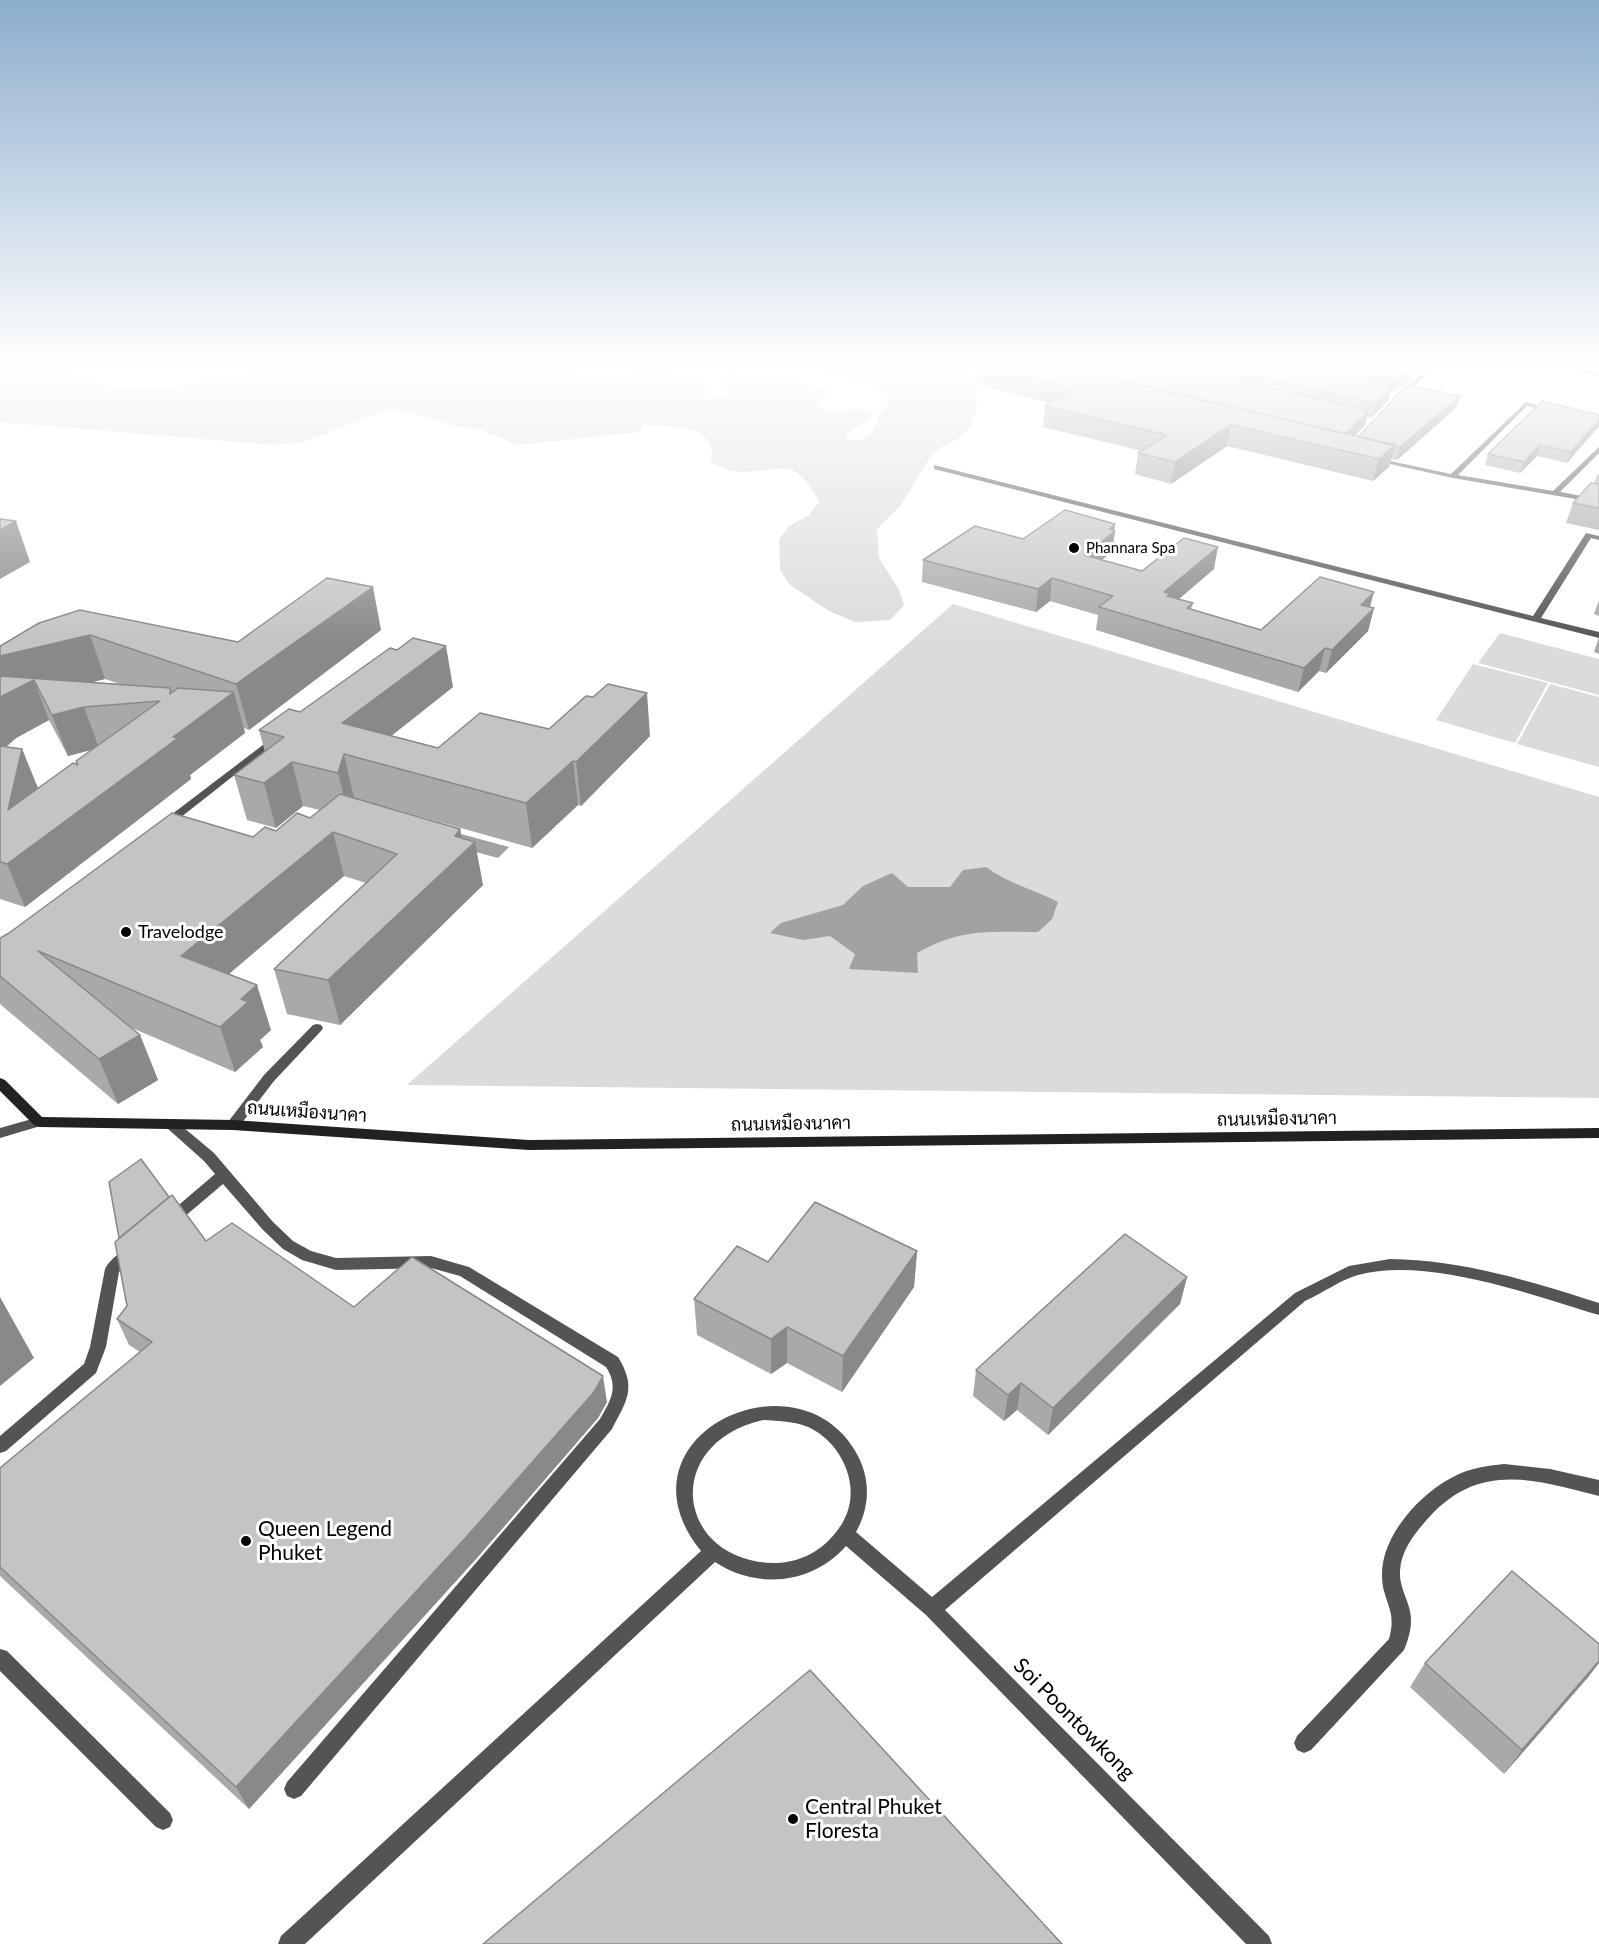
<!DOCTYPE html>
<meta charset="utf-8">
<style>
body{margin:0}
canvas{display:block;background:#fff}
</style>
<canvas width="1599" height="1944"></canvas>
<script>
const g = document.querySelector('canvas').getContext('2d');
g.lineJoin = 'round';
function fill(path, color) {
  g.fillStyle = color;
  g.fill(path, 'evenodd');
}
function trace(path, color, width, dash) {
  g.strokeStyle = color;
  g.lineWidth = width;
  g.lineCap = dash ? 'butt' : 'round';
  g.setLineDash(dash || []);
  g.stroke(path);
}
function label(font, color, halo, rows, align = 'center') {
  g.font = font + ' Lato,Sarabun,sans-serif';
  g.lineWidth = 6;
  g.setLineDash([]);
  g.textBaseline = 'middle';
  g.strokeStyle = halo;
  g.fillStyle = color;
  for (const [text, x, y, turn = 0] of rows) {
    g.save();
    g.translate(x, y);
    g.rotate((+turn || 0) * Math.PI / 180);
    g.textAlign = isNaN(turn) ? turn : align;
    if (halo) g.strokeText(text, 0, 0);
    g.fillText(text, 0, 0);
    g.restore();
  }
}
fill(new Path2D(`
 M0,369H56L104,386L156,389L239,379L251,369H564C592,387 621,373 651,372C669,371 689,377 706,382L708,387L700,396L709,400L729,394L724,378L729,373L742,374L826,388L831,392L817,406C833,418 857,403 876,414L846,434L847,439L862,440L874,430L880,415L891,400C886,395 880,387 874,383C860,375 840,380 824,376L821,369H966L976,384L977,409L969,428L958,439L941,447L930,457L901,505L877,529L879,558L899,590L904,605L890,620L855,622L829,611L789,584L780,570L779,539L789,526L809,515L819,502C791,448 778,477 733,471C726,470 717,465 711,462C719,423 669,427 643,425L640,432L516,445L480,429L455,426L395,409L369,416L304,442L274,445L0,422Z
 M953,604L1599,797V1098L407,1085Z
 M1500,633L1599,659V695L1478,663Z
 M1473,664L1548,683L1515,743L1436,720Z
 M1550,684L1599,697V767L1517,744Z`), '#dbdbdb');
fill(new Path2D(`
 M406,819L509,847L498,858L394,830Z
 M986,867C1008,884 1034,889 1058,902L1052,919L1038,932C990,932 961,928 917,953L918,973L849,969L855,954L830,936L803,940L770,933L781,923L843,905L863,886L892,873L908,887H950L963,870Z`), '#a2a2a2');
fill(new Path2D(`
 M1574,369H1585L1599,373V377Z
 M934,465L1533,616L1586,533L1599,536V540L1591,538L1541,618L1599,632V638L934,469Z
 M317,1024L321,1025L323,1028L321,1031L274,1081L238,1128H228L226,1125L228,1122L264,1075L313,1025Z
 M172,1120L177,1122L214,1153L273,1222L293,1241L311,1251L336,1258L431,1256L469,1267L618,1357C637,1388 627,1400 612,1429L301,1796L294,1799L287,1796L284,1789L287,1782L600,1419C611,1400 619,1387 606,1367L460,1276L431,1268L336,1270L302,1260L283,1249L263,1230L223,1184L177,1223L172,1225L167,1223L165,1219L167,1215L215,1174L204,1161L167,1128L165,1125L167,1122Z
 M131,1247L136,1249L138,1253L119,1272L106,1347L96,1373L6,1451L0,1453V1436L84,1364L90,1347L105,1269C109,1260 122,1250 131,1247Z
 M1390,1259C1463,1260 1530,1281 1599,1303V1315C1533,1295 1426,1256 1358,1275C1340,1280 1323,1293 1305,1301L945,1610L1269,1936L1272,1944H1246L926,1615L846,1546C813,1584 757,1590 715,1562L305,1944H278L281,1936L701,1551C608,1435 803,1345 859,1458C871,1483 869,1509 856,1532L932,1597L1295,1293L1349,1266ZM763,1420C778,1421 794,1421 808,1427C842,1442 863,1488 843,1522C828,1547 805,1562 776,1563C677,1563 659,1444 763,1420Z
 M1504,1464L1550,1469L1599,1480V1496C1531,1478 1475,1461 1424,1523C1412,1537 1401,1552 1400,1571C1399,1586 1407,1597 1410,1611C1413,1624 1409,1638 1404,1650L1311,1750L1304,1753L1297,1750L1294,1743L1297,1736L1389,1639C1398,1610 1382,1601 1382,1576C1381,1536 1420,1493 1455,1476C1470,1468 1487,1466 1504,1464Z
 M0,1649L7,1651L170,1813L173,1820L170,1827L163,1830L156,1827L0,1671Z`), '#545454');
fill(new Path2D(`
 M1426,369H1433L1402,397H1398V395Z
 M1526,402L1554,410L1551,412L1527,406L1458,475L1553,491L1599,447V453L1560,492L1599,499V503L1453,478L1372,460L1376,458L1451,474Z
 M276,735L279,736V740L171,825H163L162,823L163,821Z
 M39,1117L44,1119L46,1122L44,1125L0,1138V1128Z`), '#545454');
fill(new Path2D(`
 M0,1078L5,1080L42,1117L233,1120L529,1140L1599,1128V1138L529,1150L233,1130L39,1127L34,1125L0,1091Z`), '#212121');
fill(new Path2D(`
 M978,369H1417L1412,372L1410,380L1390,393L1388,401L1371,418L1367,417L1365,425L1354,436L1358,437L1456,408L1397,460L1391,459L1389,467L1373,481L1227,446L1171,484L1135,474L1138,453L1142,451L1043,427L1045,406L1050,403L976,384Z
 M1599,426L1567,463L1537,456L1520,473L1485,465L1488,454Z
 M1599,473V530L1566,523L1573,503L1594,483L1597,476Z
 M1115,524L1114,530L1115,531L1112,552L1102,560L1142,571L1214,569L1179,599L1193,603L1191,609L1261,630L1370,607L1374,608L1368,631L1326,673L1319,671L1298,692L1096,630L1098,615L1050,601L1036,612L922,582L923,560L1023,539Z
 M1599,600V616L1594,614Z
 M39,623L238,642L381,630L249,730L244,728L245,733L190,775L191,779L25,907L0,899V646ZM105,679L120,684L92,682ZM49,720L68,756L93,749L78,764L38,788L22,749L6,747L16,738Z
 M1599,637V654L1594,652Z
 M453,687L391,736L438,748L549,729L650,736L581,806L578,805L532,848L354,798L460,829L462,838L483,885L340,1025L287,1014L274,969L366,883L344,876L229,974L271,1030L260,1040L263,1047L235,1072L132,1028L140,1035L158,1080L118,1104L0,1004V938L253,837L276,831L310,818L320,810L303,806L276,828L247,820L234,775L265,752L259,730L300,712Z
 M169,1197L206,1241L354,1307L607,1402L598,1418L476,1559L249,1809L0,1576V1468L140,1352L129,1345L117,1319L127,1306L119,1238Z
 M917,1251L914,1287L842,1392L787,1363L771,1374L697,1335L694,1299L768,1262Z
 M1187,1277L1180,1304L1048,1435L1017,1410L1004,1421L973,1396L976,1370Z
 M1425,1663L1589,1676L1504,1774L1410,1687Z`), '#a9a9a9');
fill(new Path2D(`
 M1409,369H1413L1410,380L1390,393L1388,401L1371,418L1375,403L1391,388L1393,380Z
 M1460,396L1456,408L1397,460L1400,447Z
 M1368,411L1365,425L1342,449L1346,434Z
 M1599,420V426L1567,463L1571,452Z
 M1231,425L1227,446L1171,484L1175,462Z
 M1395,445L1389,467L1373,481L1379,459Z
 M1540,445L1537,456L1520,473L1524,462Z
 M16,521L30,562L0,579V530Z
 M1115,524L1114,531H1115L1112,552L1081,577L1084,555Z
 M1218,547L1214,569L1167,609L1164,592Z
 M1052,578L1050,601L1036,612L1038,589Z
 M373,587L381,630L249,730L236,684Z
 M1374,592L1368,614L1374,608L1368,631L1326,673L1332,650L1361,605Z
 M90,635L105,679L42,695L34,680L49,720L16,738L0,752V656Z
 M446,646L453,687L362,759L342,723Z
 M1325,648L1319,671L1298,692L1304,668Z
 M170,688L182,728L234,692L245,733L190,775L191,779L25,907L7,864L8,810L22,749L39,791L26,849L170,694Z
 M647,693L650,736L581,806L576,762Z
 M84,707L99,748L68,756L52,715Z
 M344,754L354,798L349,817L338,773Z
 M573,761L578,805L532,848L526,803Z
 M292,762L303,806L276,828L264,783Z
 M460,829L464,852L475,842L483,885L340,1025L328,980Z
 M333,832L344,876L197,1001L181,956Z
 M257,985L271,1030L260,1040L263,1047L235,1072L220,1027L241,999Z
 M140,1035L158,1080L118,1104L99,1059Z
 M917,1251L914,1287L842,1392L843,1356Z
 M1187,1277L1180,1304L1048,1435L1053,1408Z
 M0,1297L34,1358L0,1386Z
 M787,1327V1363L771,1374V1339Z
 M603,1376L607,1402L598,1418L476,1559L249,1809L236,1787Z
 M1021,1383L1017,1410L1004,1421L1008,1395Z
 M1599,1661V1663L1589,1676L1504,1774L1522,1750Z`), '#898989');
const building = new Path2D(`
 M996,369H1068L1395,445L1379,459L1231,425L1175,462L1138,453L1167,435L1045,406L1074,389Z
 M1073,369H1193L1368,411L1346,434Z
 M1221,369H1317L1391,387L1375,403Z
 M1347,369H1409L1393,380Z
 M1407,385L1460,396L1400,447L1358,437Z
 M1542,401L1599,415V420L1571,452L1540,445L1524,462L1488,454Z
 M1591,483L1599,484V508L1573,503Z
 M1065,510L1115,524L1110,529L1115,531L1084,555L1142,571L1184,538L1218,547L1164,592L1170,594L1167,596L1193,603L1187,608L1261,630L1320,577L1374,592L1361,605L1374,608L1332,650L1325,648L1304,668L1099,607L1113,596L1052,578L1038,589L923,560L975,526L1023,539Z
 M0,519L16,521L0,530Z
 M327,578L373,587L236,684L90,635L0,656V646L39,623L80,610L238,642Z
 M413,638L446,646L342,723L438,748L480,713L549,729L586,696L593,697L608,684L647,693L576,762L573,761L526,803L344,754L338,773L292,762L264,783L234,775L284,737L259,730L289,709L300,712L390,648L397,650Z
 M0,676L170,688V694L178,688L234,692L173,737L178,738L7,864L0,862V746L22,749L8,810L73,763L78,765L76,761L160,701L84,707L52,715L34,680L0,697Z
 M340,794L460,829L455,836L475,842L328,980L274,969L397,854L333,832L181,956L257,985L241,999L248,1002L220,1027L38,951L140,1035L99,1059L0,976V938L9,933L172,813L253,837L265,827L276,831L297,813L310,818Z
 M141,1159L169,1197L119,1238L109,1182Z
 M172,1195L206,1241L232,1223L354,1307L412,1257L603,1376L594,1392L469,1534L236,1787L0,1567V1468L152,1342L117,1319L127,1306L115,1242Z
 M815,1202L917,1251L843,1356L787,1327L771,1339L694,1299L737,1246L768,1262Z
 M1125,1234L1187,1277L1053,1408L1021,1383L1008,1395L976,1370Z
 M1512,1571L1599,1644V1661L1522,1750L1425,1663Z
 M810,1670L1062,1944H483Z`);
fill(building, '#c4c4c4');
trace(building, '#898989', 1.5);
const sky = g.createLinearGradient(0, 0, 0, 642);
sky.addColorStop(0, '#8cadcc');
sky.addColorStop(0.57, '#fff');
sky.addColorStop(1, '#ffffff00');
g.fillStyle = sky;
g.fillRect(0, 0, 1599, 642);
for (const [x, y, r, color] of [
 [1074,548,6,"#000"],
 [126,932,6,"#000"],
 [246,1541,6,"#000"],
 [793,1819,6,"#000"]
]) {
  const dot = new Path2D();
  dot.arc(x, y, r, 0, 2 * Math.PI);
  g.fillStyle = color;
  g.fill(dot);
  trace(dot, '#fff', 2);
}
label('15px', '#000', '#fff', [
 ["Phannara Spa",1086,548]
], 'left');
label('18px', '#000', '#fff', [
 ["Travelodge",138,932]
], 'left');
label('18px', '#000', '#fff', [
 ["ถนนเหมืองนาคา",307,1112,4],
 ["ถนนเหมืองนาคา",1277,1119,-1],
 ["ถนนเหมืองนาคา",791,1124,-1]
]);
label('21px', '#000', '#fff', [
 ["Queen Legend",258,1529],
 ["Phuket",258,1553],
 ["Central Phuket",805,1807],
 ["Floresta",805,1831]
], 'left');
label('21px', '#000', '#fff', [
 ["Soi Poontowkong",1074,1719,45]
]);
</script>
